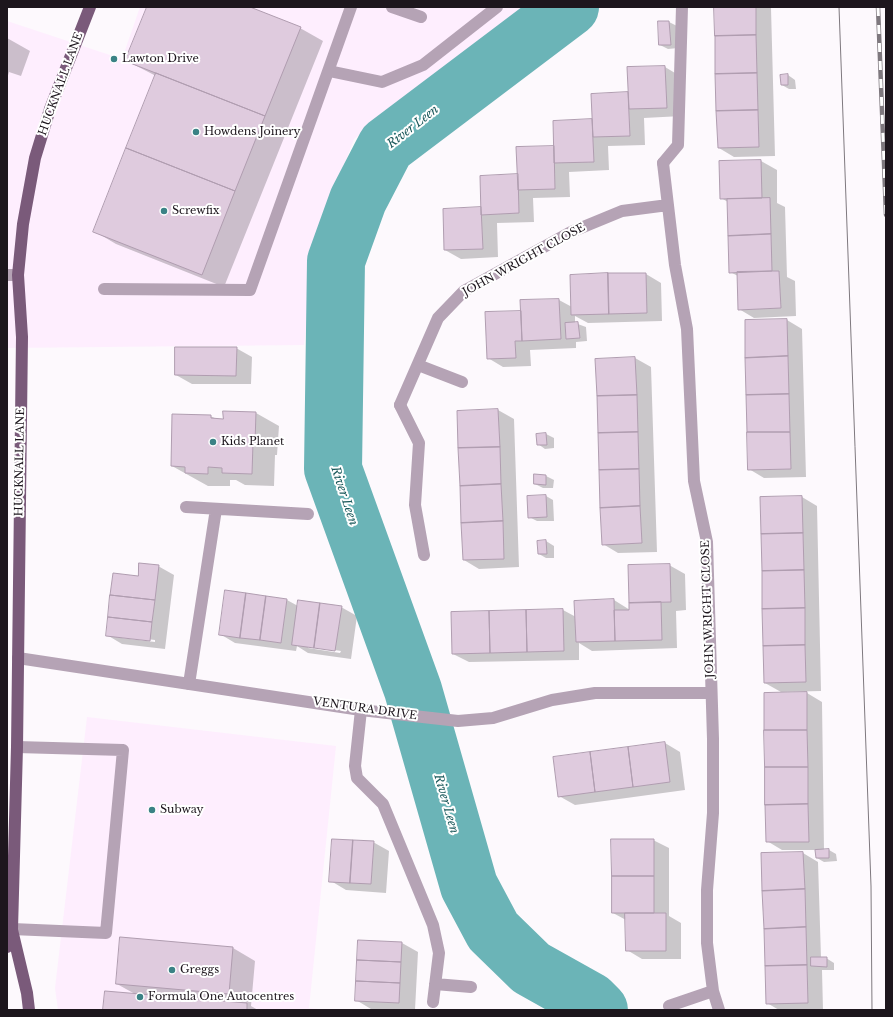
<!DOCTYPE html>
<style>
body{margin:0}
#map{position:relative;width:893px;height:1017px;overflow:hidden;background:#fdf9fd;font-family:"Libre Baskerville",serif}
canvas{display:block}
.frame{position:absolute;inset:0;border:8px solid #1d161d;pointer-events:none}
</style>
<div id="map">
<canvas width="893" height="1017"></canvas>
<div class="frame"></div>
</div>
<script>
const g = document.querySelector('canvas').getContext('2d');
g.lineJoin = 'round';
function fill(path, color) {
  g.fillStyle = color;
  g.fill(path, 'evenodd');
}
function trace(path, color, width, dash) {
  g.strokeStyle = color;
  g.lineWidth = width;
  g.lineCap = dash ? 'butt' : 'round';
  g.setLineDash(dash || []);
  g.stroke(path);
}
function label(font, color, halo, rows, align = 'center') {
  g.font = font + ' "Libre Baskerville",serif';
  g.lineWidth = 4;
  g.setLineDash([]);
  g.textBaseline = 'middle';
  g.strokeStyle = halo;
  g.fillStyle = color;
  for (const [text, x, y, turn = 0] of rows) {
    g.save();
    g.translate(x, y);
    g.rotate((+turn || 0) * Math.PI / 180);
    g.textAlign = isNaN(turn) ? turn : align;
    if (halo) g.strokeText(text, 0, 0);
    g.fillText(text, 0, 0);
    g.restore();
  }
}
fill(new Path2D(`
 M140,7H528L354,139L319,231L304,345L7,348V21L122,59Z
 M87,717L336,746L309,1008L326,1010H58L55,988Z`), '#feeefe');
fill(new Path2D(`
 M148,7H248L300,28L323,41L224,287L116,244L94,231L156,76L127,61Z
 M715,7L771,8L775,156L734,157L719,148Z
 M669,22L677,26L678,48L668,49L660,45Z
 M7,38L30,51L21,76L9,72L7,79Z
 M665,67L680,76L682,116L644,118L645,145L608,146L609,170L569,172L570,197L533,198L534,222L497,223L498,257L461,259L445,250L482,208L519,175L555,147L554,121L593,120L592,95L629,93Z
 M788,75L795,80L796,89H789L782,85Z
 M761,161L777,170V203L785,207L787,277L795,281L796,316L754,318L739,309L738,276L730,272L728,202L721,198L720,162Z
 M646,274L661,283L662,321L588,323L575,316V323L586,327L587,341L576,342V348L530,350L531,366L503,367L488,358L522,312L521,301L559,300L572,307Z
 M787,320L802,329L806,477L764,478L749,469Z
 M236,348L252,357L251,384H192L176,375Z
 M635,358L651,367L657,552L618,553L603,544L596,359Z
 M498,410L514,419L519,567L479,569L464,560L458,412Z
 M224,412L256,413L279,426L277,455H275L274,486L245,485L236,480H230V486H208L172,466L210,416L217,419L224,420Z
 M537,434H546L554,438V448L545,449L538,444Z
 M535,475L546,476L554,480L553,488H543L535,484Z
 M546,496L553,500L554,521H537L529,517Z
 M802,497L817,506L821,691L781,692L765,683Z
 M546,541L554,546V558H546L539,554Z
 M669,565L685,574L686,610L676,611L677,648L592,651L579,643V660L469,662L453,654L563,610L576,617L614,600L630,610Z
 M158,566L174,575L165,649L122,644L107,635L139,577ZM122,636L155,640V642L122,638Z
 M226,591L287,600L298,606L341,607L357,616L351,659L308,653L297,646L296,651L235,643L220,634ZM308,646L341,651L340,653L308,648Z
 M807,693L822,702L824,850H829L836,854L837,861L824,862L817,858L816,850H782L767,841Z
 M665,743L680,752L685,790L575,805L559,796Z
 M653,840L669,848V916L681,923V959H642L627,950L626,920L613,913Z
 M373,842L389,851L386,893L346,890L331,881Z
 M803,853L818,862L821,958H826L834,963V970H822L823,1010H779L767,1003Z
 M121,938L233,948L255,961L251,1006L258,1010H104L135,994L117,984Z
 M359,941L402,943L418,952L415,1010L371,1009L356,1000Z`), '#0003');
trace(new Path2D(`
 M570,7L386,146L358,200L336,261L333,469L413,690L469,886L493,931L531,968L590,1001L599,1010`), '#6bb4b7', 58);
const building = new Path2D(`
 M147,7H250L301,27L265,116L125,61Z
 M714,7H756V35L715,36Z
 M658,21H669L671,45H659Z
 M756,35L757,73L715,74V36Z
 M665,66L667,108L629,109L627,67Z
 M156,73L265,116L235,191L126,148Z
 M757,73L758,110L716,111L715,74Z
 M788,74V85H781L780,75Z
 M628,92L630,136L593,137L591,94Z
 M758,110L759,147L718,148L716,111Z
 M592,119L594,162L554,163L553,121Z
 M554,146L555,189L518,190L516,147Z
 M126,148L235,191L202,275L93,232Z
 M761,160L762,198L720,199L719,161Z
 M518,174L519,213L481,215L480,176Z
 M770,198L771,234L728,236L727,199Z
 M481,207L483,249L444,250L443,209Z
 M771,234L772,271L729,273L728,236Z
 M772,271H779L781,308L738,310L737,272Z
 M608,273H646L647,313L609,314Z
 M608,273L609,314L571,315L570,275Z
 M559,299L561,339L522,341L520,300Z
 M521,311L522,341H515L516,358L487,359L485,312Z
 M787,319L788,356L745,358V320Z
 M578,322L580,338L566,339L565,323Z
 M175,347H237L236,376L175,375Z
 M788,356L789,394L746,395L745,358Z
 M635,357L637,395L597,396L595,359Z
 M789,394L790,432H747L746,395Z
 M637,395L638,432L598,433L597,396Z
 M498,409L500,447L458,448L457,411Z
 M223,411L256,412L255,443H253L252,474L222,473V468L208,467V474L185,473V467L171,466L172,414L211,415V418L223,419Z
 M638,432L639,469L599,470L598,433Z
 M747,432H790L791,469L748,470Z
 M546,433L547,445H537L536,434Z
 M500,447L501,484L460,486L458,448Z
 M639,469L640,506L600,508L599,470Z
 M534,474L546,475V485L534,484Z
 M501,484L503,521L461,523L460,486Z
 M546,495L547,517L528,518L527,496Z
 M802,496L803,533L761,534L760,497Z
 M640,506L642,543L602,545L600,508Z
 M503,521L504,559L463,560L461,523Z
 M803,533L804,570L762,571L761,534Z
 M546,540L547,554H538L537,541Z
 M139,563L159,565L155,600L110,595L113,573L138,576Z
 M670,564L671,602L629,603L628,565Z
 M804,570L805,608L762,609V571Z
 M225,590L246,593L240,638L219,635Z
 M246,593L266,596L260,640L240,638Z
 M110,595L155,600L152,622L108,617Z
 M266,596L287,599L281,643L260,640Z
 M614,599L615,641L576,642L574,601Z
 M298,600L320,603L314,648L292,645Z
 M661,602L662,640L615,641L614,610H629V603Z
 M320,603L342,606L335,651L314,648Z
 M805,608V645L763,646L762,609Z
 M563,609L564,651L527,652L526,610Z
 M526,610L527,652L490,653L489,611Z
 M489,611L490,653L452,654L451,612Z
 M108,617L152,622L150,641L106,636Z
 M805,645L806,682L764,683L763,646Z
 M807,692V730H764V693Z
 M764,730H807L808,767H765Z
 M665,742L670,782L633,787L628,747Z
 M628,747L633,787L595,792L590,752Z
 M590,752L595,792L558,797L553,757Z
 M765,767H808V804L765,805Z
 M808,804L809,842H766L765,805Z
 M332,839L353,840L350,883L329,882Z
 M611,839H654V876H612Z
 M353,840L374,841L371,884L350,883Z
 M829,849V858H816L815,850Z
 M803,852L805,889L762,891L761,853Z
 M612,876H654V913H612Z
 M805,889L806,927L764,929L762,891Z
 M625,913H666V951H626Z
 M806,927L807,965L765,966L764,929Z
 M120,937L233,947L229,994L116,984Z
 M358,940L402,942L401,962L357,960Z
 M811,957H827V967L811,966Z
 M357,960L401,962L400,983L356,981Z
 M807,965L808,1003L766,1004L765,966Z
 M356,981L400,983L399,1003L355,1001Z
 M105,991L247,1003V1010H103Z`);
fill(building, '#dfcbde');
trace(building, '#b09db0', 1);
trace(new Path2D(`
 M392,7L421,17
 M329,71L382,82L423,65L497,7
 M663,163L678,145L682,7
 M104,289L250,290L351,7
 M400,405L419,443L415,505L424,555
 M186,507L308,514
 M189,684L216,509
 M361,710L355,766L357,778L383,804L433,925L439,953L433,1002
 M12,929L106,933L123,750L17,747
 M435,984L471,987`), '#b5a3b5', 12);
trace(new Path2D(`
 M663,163L675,265L687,329L694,481L707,542L713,739V813L707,890V943L713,991L719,1010
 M7,275H18
 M418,365L462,382
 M400,405L438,318L464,291L571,232L622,211L668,205
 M18,658L361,710L458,721L493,718L552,700L595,693H711
 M669,1006L713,991`), '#b5a3b5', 12);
trace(new Path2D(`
 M12,930L27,993L29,1010
 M7,947L12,929L17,747L22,337L18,275L23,224L35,158L50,109L90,7`), '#7a5a7a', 12);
trace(new Path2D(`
 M839,7L871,886L872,1010`), '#7e787e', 1);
const rail = new Path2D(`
 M878,7L886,215`);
trace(rail, '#7e787e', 4.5);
trace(rail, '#fff', 3, [9]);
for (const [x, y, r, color] of [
 [114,59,4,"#3a8285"],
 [196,132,4,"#3a8285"],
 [164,211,4,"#3a8285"],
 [213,442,4,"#3a8285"],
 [152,810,4,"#3a8285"],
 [172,970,4,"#3a8285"],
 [140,997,4,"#3a8285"]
]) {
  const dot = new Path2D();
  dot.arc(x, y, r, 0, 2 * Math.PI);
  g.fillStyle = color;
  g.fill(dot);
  trace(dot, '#fff', 1.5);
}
label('11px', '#1d161d', '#fff', [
 ["Lawton Drive",122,59],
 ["Howdens Joinery",204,132],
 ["Screwfix",172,211],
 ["Kids Planet",221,442],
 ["Subway",160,810],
 ["Greggs",180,970],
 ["Formula One Autocentres",148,997]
], 'left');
label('11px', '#1d161d', '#fff', [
 ["HUCKNALL LANE",61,84,-70],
 ["JOHN WRIGHT CLOSE",524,260,-29],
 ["HUCKNALL LANE",20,462,-89],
 ["JOHN WRIGHT CLOSE",708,609,-92],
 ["VENTURA DRIVE",365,709,8]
]);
label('italic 12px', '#19585a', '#fff', [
 ["River Leen",413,127,-38],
 ["River Leen",344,496,72],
 ["River Leen",446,804,74]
]);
</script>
